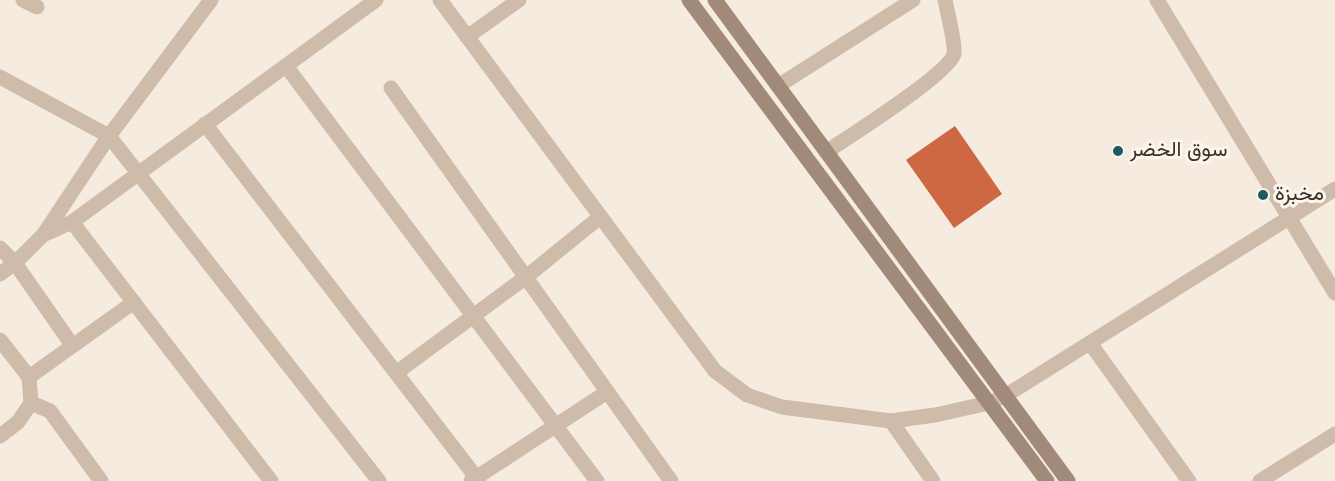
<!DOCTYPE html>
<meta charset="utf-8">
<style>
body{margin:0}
canvas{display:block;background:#f5ebdf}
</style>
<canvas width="1335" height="481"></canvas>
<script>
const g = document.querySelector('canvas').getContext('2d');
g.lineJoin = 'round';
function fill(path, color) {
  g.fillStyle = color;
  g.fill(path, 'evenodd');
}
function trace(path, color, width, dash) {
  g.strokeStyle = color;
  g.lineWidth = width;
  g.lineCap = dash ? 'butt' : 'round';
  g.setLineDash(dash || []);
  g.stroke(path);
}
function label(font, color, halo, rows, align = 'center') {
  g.font = font + ' Poppins,Vazirmatn,sans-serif';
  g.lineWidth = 6;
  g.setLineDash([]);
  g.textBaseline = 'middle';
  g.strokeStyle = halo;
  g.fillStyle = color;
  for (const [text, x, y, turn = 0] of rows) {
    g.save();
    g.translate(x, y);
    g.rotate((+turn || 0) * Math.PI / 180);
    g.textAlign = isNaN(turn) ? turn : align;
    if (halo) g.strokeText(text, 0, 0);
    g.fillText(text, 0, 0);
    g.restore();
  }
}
fill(new Path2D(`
 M955,126L1002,194L954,228L906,160Z`), '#ce6843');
trace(new Path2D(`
 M23,0L37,7
 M467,37L519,0
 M286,66L597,481
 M0,77L109,136L379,481
 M778,86L913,0
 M391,88L671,481
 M205,124L479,481
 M826,152C849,137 948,74 954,54C956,46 947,11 945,0
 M72,222L271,481
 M15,263L72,345
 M0,340L29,377L31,403L50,411L101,481
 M1090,343L1189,481
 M396,373L526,277L600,217
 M29,377L134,302
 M891,421L933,481
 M0,436L18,422L31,403
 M471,481L607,392
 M1260,481L1335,434`), '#cebba9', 15);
trace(new Path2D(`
 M440,0L715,371L747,395L782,407L891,421L935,415L989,403L1005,396L1335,189
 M1157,0L1335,293
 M44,234L109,136L211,0
 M0,248L15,263
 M0,274L15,263L43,235L72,222L376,0`), '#cebba9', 15);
trace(new Path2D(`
 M689,0L1047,481
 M715,0L1068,481`), '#a28a7a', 15);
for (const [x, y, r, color] of [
 [1118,151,6,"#1b5a60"],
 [1263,195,6,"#1b5a60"]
]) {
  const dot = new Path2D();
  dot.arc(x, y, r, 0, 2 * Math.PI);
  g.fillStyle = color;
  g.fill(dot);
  trace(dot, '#fbf5ec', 2);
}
label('21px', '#3b2f29', '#fbf5ec', [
 ["سوق الخضر",1130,151],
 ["مخبزة",1275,195]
], 'left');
</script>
